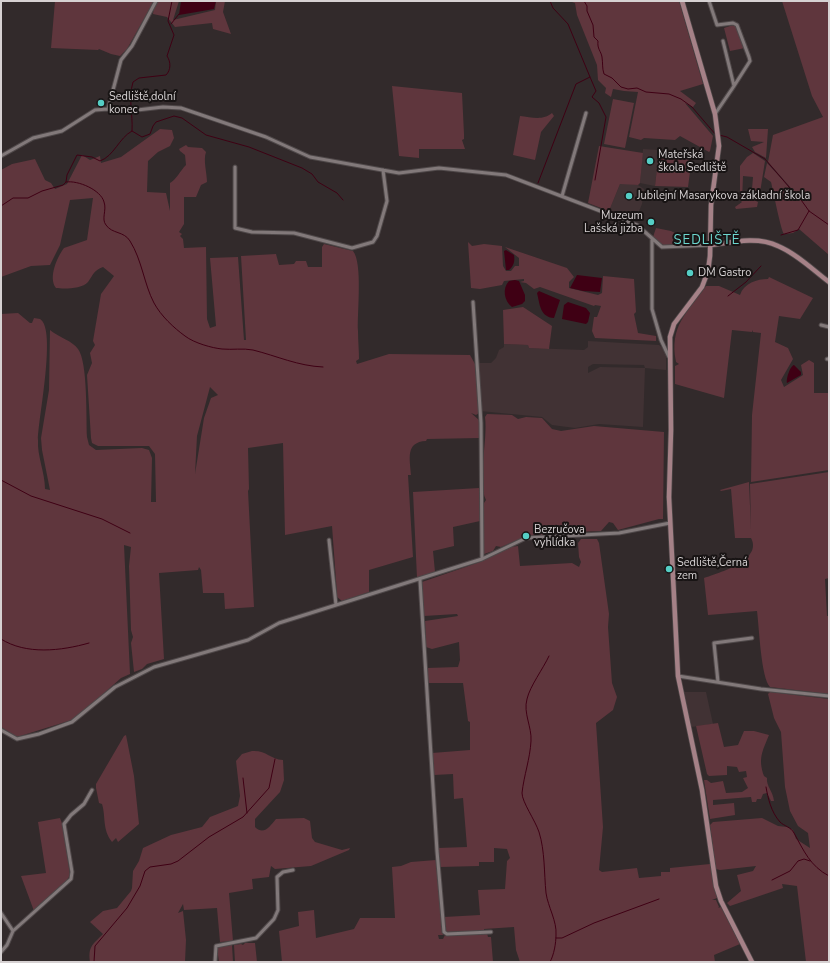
<!DOCTYPE html>
<meta charset="utf-8">
<style>
body{margin:0}
#map{position:relative;width:830px;height:963px;overflow:hidden;background:#322a2b;font-family:"Nunito Sans",sans-serif}
canvas{display:block}
.frame{position:absolute;inset:0;border:2px solid #d6d1d2;pointer-events:none}
</style>
<div id="map">
<canvas width="830" height="963"></canvas>
<div class="frame"></div>
</div>
<script>
const g = document.querySelector('canvas').getContext('2d');
g.lineJoin = 'round';
function fill(path, color) {
  g.fillStyle = color;
  g.fill(path, 'evenodd');
}
function trace(path, color, width, dash) {
  g.strokeStyle = color;
  g.lineWidth = width;
  g.lineCap = dash ? 'butt' : 'round';
  g.setLineDash(dash || []);
  g.stroke(path);
}
function label(font, color, halo, rows, align = 'center') {
  g.font = font + ' "Nunito Sans",sans-serif';
  g.lineWidth = 4;
  g.setLineDash([]);
  g.textBaseline = 'middle';
  g.strokeStyle = halo;
  g.fillStyle = color;
  for (const [text, x, y, turn = 0] of rows) {
    g.save();
    g.translate(x, y);
    g.rotate((+turn || 0) * Math.PI / 180);
    g.textAlign = isNaN(turn) ? turn : align;
    if (halo) g.strokeText(text, 0, 0);
    g.fillText(text, 0, 0);
    g.restore();
  }
}
fill(new Path2D(`
 M643,149L659,150L655,186L640,183Z
 M624,183L638,185L644,189L642,204L635,221L609,211L620,184Z
 M588,341L659,345L664,349L666,355V370L645,368L643,427L599,424L575,428L552,425L542,417L480,411L477,363H491L496,358L499,350L504,347V344L528,345L529,348L584,350L588,347ZM593,364L644,365L645,368L600,367L588,373V367Z
 M684,692H706L713,724L691,727Z`), '#413234');
fill(new Path2D(`
 M55,1H154L127,49L120,56L111,54L99,49L98,50L51,48Z
 M157,1H179L173,20L215,10L216,1H225L223,12L231,34L213,29L212,23L175,27L167,17L153,14L154,6Z
 M569,1H679L703,84L680,91L696,103L693,107L685,103L713,136L710,151L709,152L680,136L675,140L644,138L641,140L629,137L638,92L624,91L613,89L611,97L605,93L606,88L598,80L597,65L577,15L575,3Z
 M782,1H829V255L799,229L793,233L784,234C781,231 773,190 771,182L764,177L767,163L793,191L794,189L791,188L768,162L773,135L823,117L812,96Z
 M733,25L736,26L745,48L730,51L724,28Z
 M392,86L462,93L464,134V139L462,140L465,149H419V158L399,156Z
 M613,99L634,103L625,148L604,144Z
 M552,113L554,116L541,132L535,160L513,155L520,116C531,117 543,121 552,113Z
 M160,129L172,130L174,138L170,146L158,152L148,161L147,192L166,193L170,211V183C176,180 180,171 186,165L185,155L180,151L179,149L186,145L188,147L202,148L206,152C203,160 207,173 207,182L201,185L196,197H184V224L179,232L182,234L180,236L183,239L184,248L206,247L207,319L210,328L216,326L210,258L238,257L244,340H246L241,256L276,254L279,265L294,264L296,261H306L308,267H322V247L324,244L353,251C363,263 357,314 358,331C358,341 359,350 359,359L356,361L357,364L389,354L470,355L475,364L479,413L476,415L471,413L479,420L480,438L427,439L426,441C405,442 410,459 411,475H408L413,557L369,570V592L342,601L337,597V594L332,526L285,535L283,443L248,448L249,489L248,491L254,607L225,609L224,593H203L201,570L199,567L198,570L159,573L164,659L147,664L142,669L134,672L131,643L133,637L131,630L129,566L131,547L124,545L130,674L121,678L75,719L17,737L1,727V314L18,313L30,323H32L34,318L40,319C57,329 38,419 38,440C37,456 45,472 45,489L50,490L42,450L41,438L49,390L50,330C58,337 73,341 78,349C88,362 86,419 87,437L89,445L96,450L142,448L149,450L152,458L151,502H156L155,454L149,446H98L92,443L91,438L87,375L92,363L90,353L95,345L93,341L101,294L114,276L103,267C94,270 93,275 88,282C82,289 64,289 56,288C48,278 57,257 64,248L87,240L93,198L70,200L60,245L50,265L31,266L1,277V170L12,164L35,159L45,180L51,183L55,189L67,184L82,155L90,160L100,156L101,163L121,157ZM210,387L218,395L211,398L204,418L195,474L197,436Z
 M748,129H768L766,158L755,152L752,147L764,142L751,141Z
 M599,146L643,153L640,183L638,185L620,184L609,211L588,203Z
 M659,150L684,152L692,157L688,187L655,186Z
 M753,153L765,161L759,199H757L756,201L758,202L757,207L736,209L735,207L742,202L740,200V166L747,157ZM743,176L753,177L751,201H742Z
 M656,228L671,231L685,238L687,245H662L653,237Z
 M468,242L472,246L484,244L502,246L503,266L506,271H511L515,266H519V268V258L505,247L567,268L574,277L569,282V288L598,295L602,293L603,276L634,279L636,312L634,314L638,333L656,336V341L595,338L592,331L594,317H597L601,306L595,305L594,306L540,287L534,289L526,283L520,282L524,281V279L504,281L502,285L480,289L471,288Z
 M769,277L813,298L800,319L779,316L775,342L788,348L793,359L781,380L784,387L803,375L801,365L809,360L814,363V393H829V470L751,482L752,415L761,333L753,332V330L752,332L732,330L724,398L675,384V366L679,364L676,362C669,326 687,313 706,286H719L740,295C744,283 757,279 768,279Z
 M523,307L552,326L549,349L529,348L528,345L504,344L503,310Z
 M487,414L512,415L518,419L526,417L542,418L552,429L561,431L594,426L664,432L663,519H659L618,530L613,523L609,522L601,531L575,532V535L522,538L501,547L496,546L493,551L484,554V503L486,500C477,482 488,440 485,417Z
 M829,472V578L825,579L827,616H829V694L770,687C761,678 759,626 757,611L708,615L704,578C719,573 763,560 751,538H735L731,489L721,491L720,490L749,482L751,530L750,484Z
 M479,488L480,521L453,527L454,546L433,551L435,572L417,578L413,492Z
 M581,539H597L599,543L609,614L608,627L612,683L617,697L613,710L596,723L603,827L599,870L602,872L637,868L639,878L661,876V872H670V868L710,864L717,898L712,900H716L719,907L718,908L721,907L740,944L714,955L715,962H520L516,950L514,927L484,929V931L445,932L444,917L480,915L478,890L505,889L507,861L510,858L507,849L494,848V862H479V866L440,867L438,848L467,847L463,798L454,799L453,774L434,775L432,753L470,750V722L468,721L463,683H427V668L458,667L460,660L459,642L432,649L426,647L425,621L458,616L457,614L424,616L422,582L480,562L511,547L518,546L520,566L572,563L579,567L581,562L579,557L578,543Z
 M770,692L829,699V962H806L797,886L782,884L783,888L730,906L727,903L741,891L737,875L753,871L756,866L720,870L716,869L710,825L713,822L762,818L778,826L787,827L793,830L796,839L810,848L808,833L798,826L790,811L785,787L781,732L774,718L768,694Z
 M718,723L724,747L738,745L744,731H754L769,735C762,752 758,759 764,776L767,778C766,786 773,791 774,801H771L767,793L763,794L761,799H757L756,802H752L751,797L713,800V805L734,803L735,815L710,819L704,780H707L711,783L723,781L726,793L742,792L748,788L743,778L747,777L746,771L739,772L737,767L727,766V775L709,776L707,774L696,726Z
 M126,735L134,776L139,824L118,842L116,838L112,842C102,829 106,817 102,804L99,803L96,788V784L124,736Z
 M252,751C266,750 270,759 283,760L284,780L280,792L255,819V827C264,836 270,826 276,819L304,818L310,821L312,838L315,842L342,850L350,848L349,850L311,866L275,869L271,866L269,877L252,879L253,889L229,893L233,941L220,942L217,908L184,910L183,904L178,913L183,911L186,940L185,962H90C88,947 92,945 103,934L90,922L103,911L117,908L131,891L132,888L133,871L139,861L143,848L171,835L202,827L210,817L238,806L240,796L236,761L242,754Z
 M60,818L63,826L70,875L66,882L34,911L21,876L46,873L38,822Z
 M436,860L443,935H438L439,939H443L445,935L487,933L488,937H491L493,962H282L279,931L299,926L298,912L314,910L316,938L354,929L360,918H395L392,867L401,866L411,862Z
 M245,943H255L257,962H235L234,945L241,944L243,945Z
 M221,945H232L233,962H219L217,948Z`), '#5f363d');
fill(new Path2D(`
 M181,1H216L214,9L179,15Z
 M506,250L514,255C515,261 514,266 509,270H506L504,251Z
 M577,275L602,278L600,292L583,291L570,288Z
 M515,280L519,281L525,295V301L522,304L512,307C504,301 502,288 509,281Z
 M539,291L560,300L554,318C540,317 540,305 537,293Z
 M568,302L586,308L590,313L588,322L586,324L562,319L564,305Z
 M794,365L801,372V375L787,383C786,379 790,366 794,365Z`), '#3f0014');
trace(new Path2D(`
 M584,1L587,6V11L593,25L594,37L598,41C597,49 601,51 602,57C603,64 602,68 604,74L612,78L621,87L628,89L637,88L646,92L669,94L681,99L692,107L716,135
 M171,24L179,14
 M590,77L596,91L592,97L599,103L606,117L595,180
 M132,131L142,137L150,134L153,126L156,122L174,116L182,118L206,135L249,147L302,168L312,174L318,182L337,193L343,200
 M719,135L727,137L765,159L795,194L799,197L809,211L829,225
 M66,182C78,180 101,190 104,202C107,210 101,219 106,225C112,234 124,231 130,241C142,260 144,284 154,303C161,316 174,328 185,336C194,343 212,348 222,349C232,350 243,348 253,350C277,356 298,366 323,367
 M538,183L576,84L590,77L568,24L553,8L550,1
 M1,206L13,198H28L42,191L63,185L66,182L67,175L77,155L92,157L100,161C114,156 119,138 132,131C133,114 128,99 133,82L139,78L166,75C171,70 171,62 167,56L174,35L168,21L172,1
 M781,235L798,230L809,211
 M728,296L746,282L761,266
 M1,480L31,496L102,519L130,533
 M1,639C26,655 61,651 89,643
 M549,656C543,669 530,686 527,699C523,713 532,727 531,741C530,759 524,775 522,793C522,802 535,820 539,832C545,851 544,873 546,893C548,907 557,921 556,935C556,943 554,955 550,962
 M243,778L247,813
 M766,787C768,798 771,812 780,822C784,826 791,827 794,833C804,851 810,866 829,876
 M772,880L790,871L798,861L804,859L810,861
 M556,938H562L594,923L659,899
 M94,962L95,946L127,908L140,886L145,871L150,867L171,864L178,861L209,837L243,817L269,788L275,759`), '#3f0014', 1);
const street = new Path2D(`
 M709,1L717,25L733,23L737,25L749,57L750,61L734,86
 M108,109L121,60L132,46L156,1
 M715,114L734,86L723,41
 M1,156L33,138L62,131L95,110L108,109L137,110L163,107L181,108L266,137L310,157L399,173L439,168L506,175L637,225L662,247L711,245
 M235,167V228L252,232L294,233L352,248L373,242L377,236L387,201L383,170
 M562,196L586,113
 M652,240V309L661,340L669,357
 M473,302L481,423L482,559
 M821,325L829,327
 M827,359H829
 M329,540L336,605
 M420,580L437,851L444,932L447,934L491,932
 M678,676L761,689L829,696
 M718,682L714,643L752,638
 M1,730L17,739L39,734L72,722L115,687L154,667L248,640L279,623L482,559L526,538L619,533L670,523
 M1,913L13,931
 M1,952L7,945L13,931L71,879L72,872L64,824L71,815L84,804L92,790
 M215,962L216,946L256,938L274,919L278,910L277,877L283,872L293,870`);
const secondary = new Path2D(`
 M682,1L715,114L719,146L711,205L710,256L708,271L702,287L674,324L670,337L671,430L669,497L678,676L702,790L716,886L721,901L752,962
 M711,245C732,242 758,236 778,246C797,254 813,270 829,282`);
trace(street, '#4f4849', 5);
trace(secondary, '#4f4849', 6);
trace(street, '#82797a', 3);
trace(secondary, '#a58187', 4.5);
for (const [x, y, r, color] of [
 [101,103,4,"#55cec5"],
 [650,161,4,"#55cec5"],
 [629,196,4,"#55cec5"],
 [651,222,4,"#55cec5"],
 [690,273,4,"#55cec5"],
 [526,536,4,"#55cec5"],
 [669,569,4,"#55cec5"]
]) {
  const dot = new Path2D();
  dot.arc(x, y, r, 0, 2 * Math.PI);
  g.fillStyle = color;
  g.fill(dot);
  trace(dot, '#181414', 1.5);
}
label('11px', '#d6d1d2', '#181414', [
 ["Sedliště,dolní",109,97],
 ["konec",109,110],
 ["Mateřská",658,155],
 ["škola Sedliště",658,168],
 ["Jubilejní Masarykova základní škola",637,196],
 ["Muzeum",643,216,"right"],
 ["Lašská jizba",643,229,"right"],
 ["DM Gastro",698,273],
 ["Bezručova",534,530],
 ["vyhlídka",534,543],
 ["Sedliště,Černá",677,563],
 ["zem",677,576]
], 'left');
g.letterSpacing = '1px';
label('13px', '#6cd7cf', '#181414', [
 ["SEDLIŠTĚ",707,241]
]);
g.letterSpacing = '0px';
</script>
